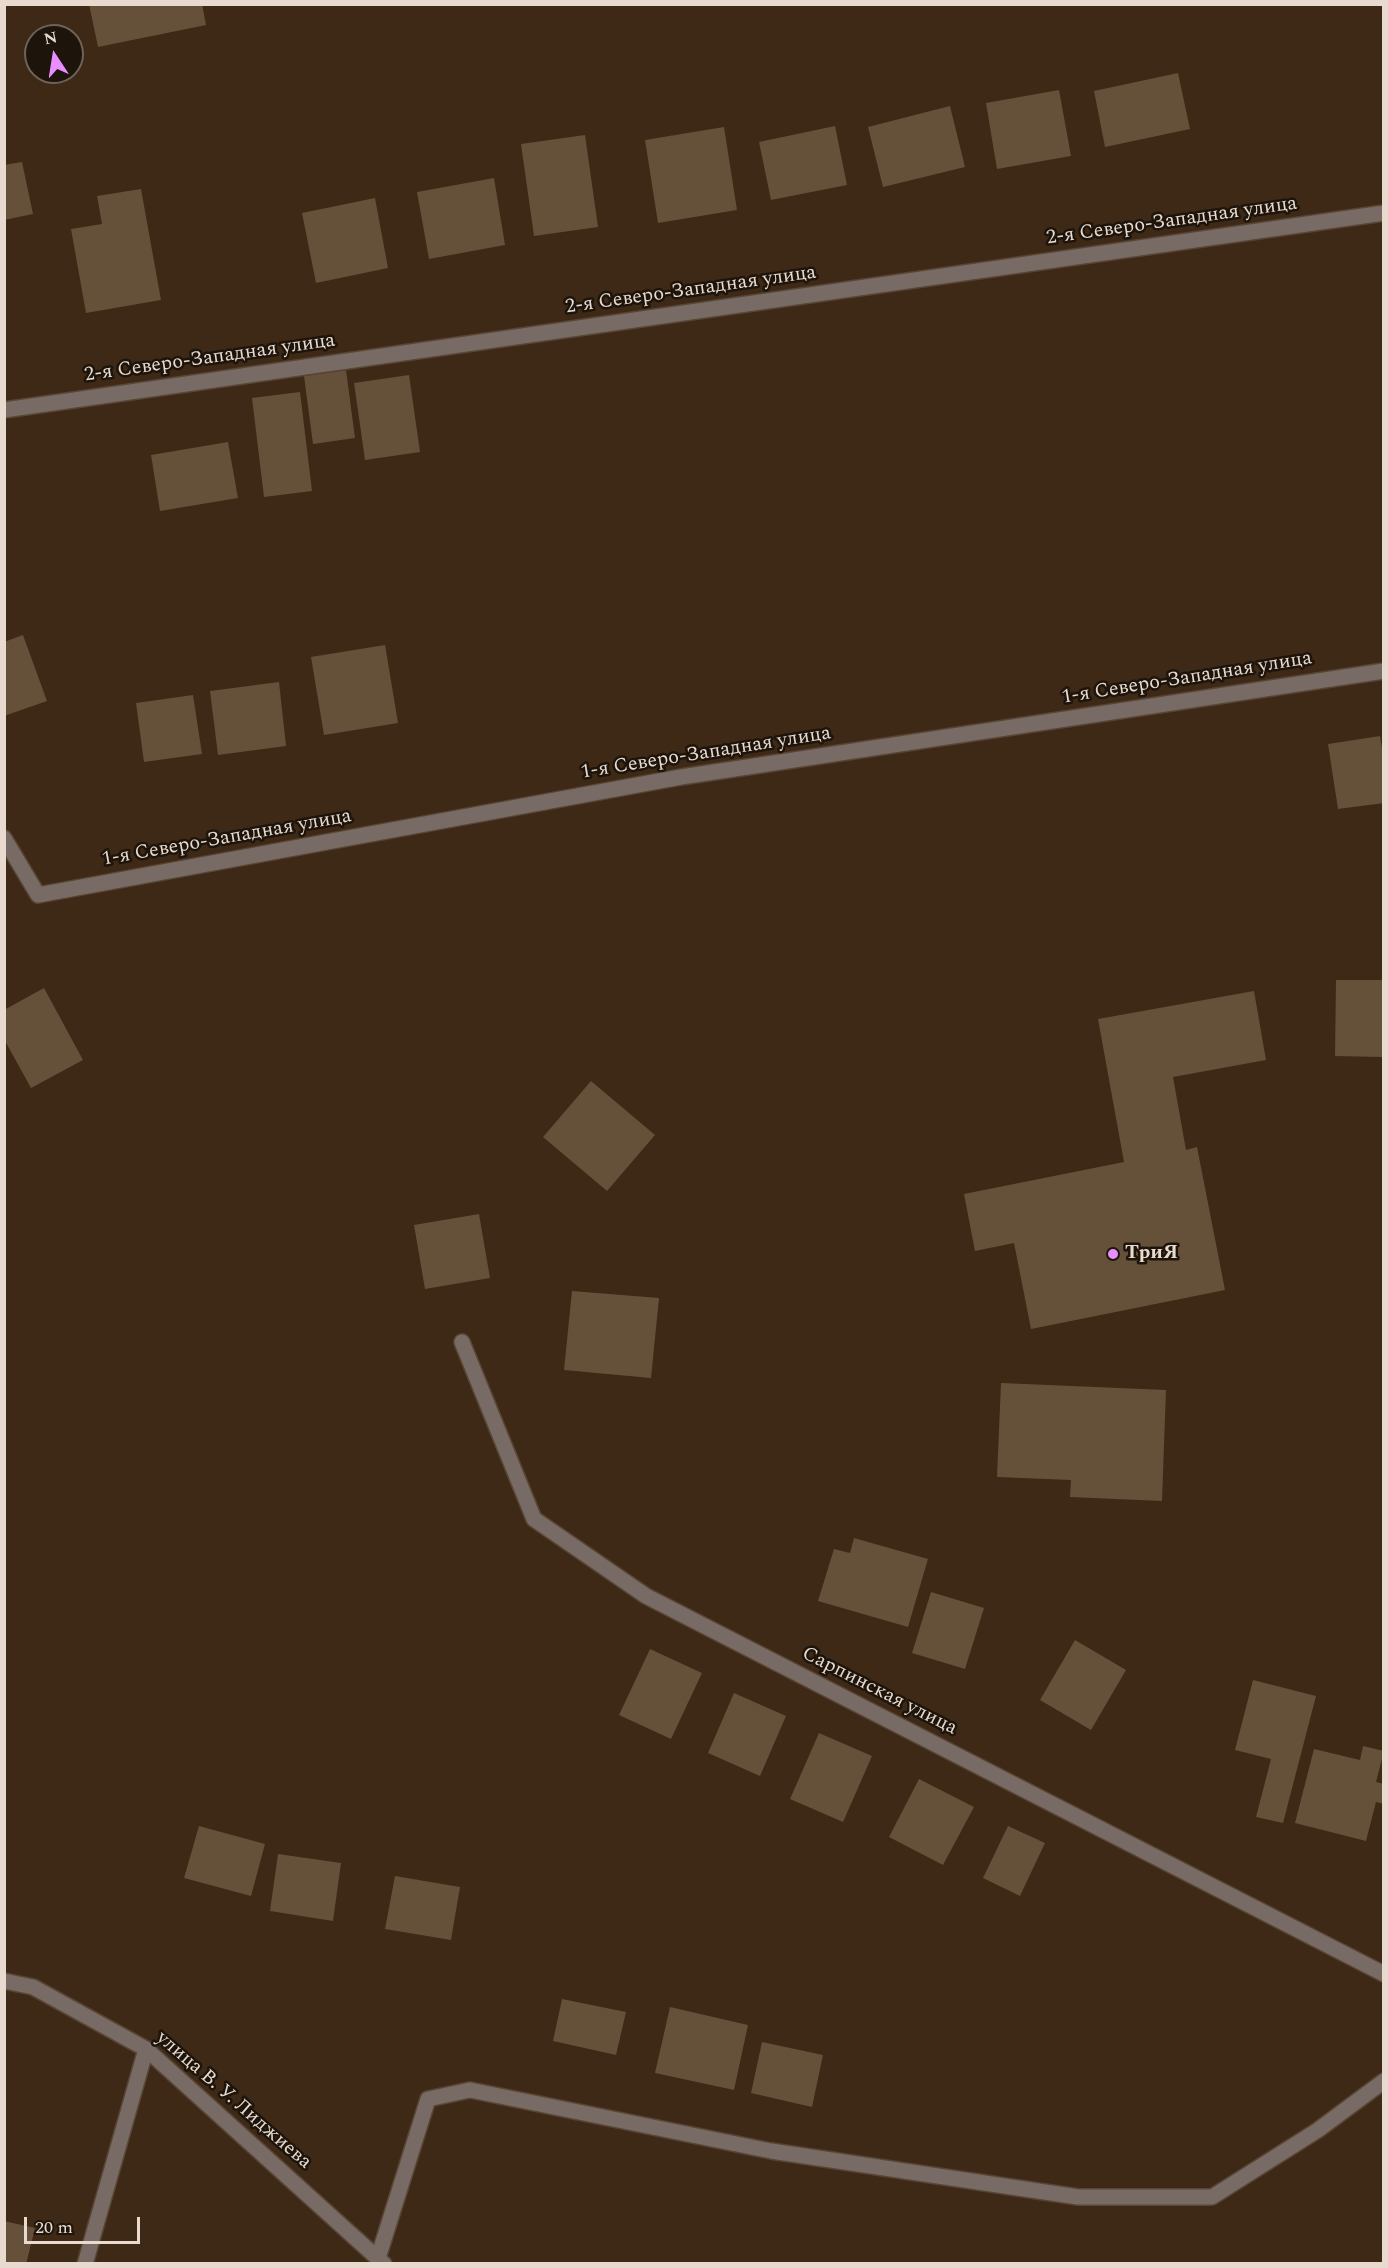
<!DOCTYPE html>
<meta charset="utf-8">
<style>
body{margin:0}
#map{position:relative;width:1388px;height:2268px;overflow:hidden;background:#3d2915;font-family:Spectral,serif}
canvas{display:block}
.frame{position:absolute;inset:0;border:6px solid #e8dace;pointer-events:none}
.north{position:absolute;left:24px;top:24px;width:60px;height:60px;box-sizing:border-box;background:#1d140b;border:2px solid #6e6359;border-radius:50%;rotate:348deg;font-size:16px;font-weight:700;line-height:24px;text-align:center;color:#e8dace}
.north::after{content:'';display:block;margin:auto;width:21px;height:27px;background:#e88eff;clip-path:polygon(50% 0,100% 100%,50% 72%,0 100%)}
.scale{position:absolute;left:24px;top:2217px;width:116px;height:27px;box-sizing:border-box;border:3px solid #e8dace;border-top:0;padding-left:8px;font-size:18px;line-height:21px;white-space:nowrap;color:#e8dace;-webkit-text-stroke:4px #1d140b;paint-order:stroke}
</style>
<div id="map">
<canvas width="1388" height="2268"></canvas>
<div class="frame"></div>
<div class="north">N</div>
<div class="scale">20 m</div>
</div>
<script>
const g = document.querySelector('canvas').getContext('2d');
g.lineJoin = 'round';
function fill(path, color) {
  g.fillStyle = color;
  g.fill(path, 'evenodd');
}
function trace(path, color, width, dash) {
  g.strokeStyle = color;
  g.lineWidth = width;
  g.lineCap = dash ? 'butt' : 'round';
  g.setLineDash(dash || []);
  g.stroke(path);
}
function label(font, color, halo, rows, align = 'center') {
  g.font = font + ' Spectral,serif';
  g.lineWidth = 5;
  g.setLineDash([]);
  g.textBaseline = 'middle';
  g.strokeStyle = halo;
  g.fillStyle = color;
  for (const [text, x, y, turn = 0] of rows) {
    g.save();
    g.translate(x, y);
    g.rotate((+turn || 0) * Math.PI / 180);
    g.textAlign = isNaN(turn) ? turn : align;
    if (halo) g.strokeText(text, 0, 0);
    g.fillText(text, 0, 0);
    g.restore();
  }
}
fill(new Path2D(`
 M89,4H202L206,25L98,47Z
 M1178,73L1190,129L1105,147L1094,91Z
 M1059,90L1071,156L997,169L986,103Z
 M950,106L965,167L883,187L868,127Z
 M835,126L847,185L771,200L759,142Z
 M724,127L737,210L658,223L645,140Z
 M585,135L598,227L534,236L521,144Z
 M22,162L33,214L4,220V165Z
 M494,178L505,245L429,259L417,192Z
 M141,189L161,300L86,313L71,229L102,224L97,196Z
 M375,198L388,268L316,283L302,213Z
 M346,370L355,438L313,444L304,376Z
 M409,375L420,452L365,460L354,383Z
 M300,392L312,491L264,497L252,398Z
 M228,442L238,498L160,511L151,455Z
 M23,635L47,701L4,716V642Z
 M385,645L398,723L324,735L311,657Z
 M279,682L286,746L218,755L210,691Z
 M193,695L202,754L144,762L136,703Z
 M1380,736L1384,761V803L1338,809L1328,744Z
 M1336,980H1383L1382,1057L1335,1056Z
 M44,988L83,1060L31,1088L4,1039V1010Z
 M1254,991L1266,1060L1173,1077L1186,1150L1197,1147L1225,1290L1031,1329L1014,1243L975,1251L964,1194L1124,1162L1098,1019Z
 M591,1081L655,1135L607,1191L543,1137Z
 M479,1214L490,1278L425,1289L414,1225Z
 M572,1291L659,1298L651,1378L564,1370Z
 M1001,1383L1166,1390L1162,1501L1070,1497L1071,1480L997,1477Z
 M854,1538L928,1559L908,1627L818,1601L834,1549L850,1553Z
 M931,1592L984,1608L965,1669L912,1653Z
 M1075,1640L1126,1670L1091,1730L1040,1700Z
 M650,1649L702,1673L671,1739L619,1715Z
 M1253,1680L1316,1696L1283,1823L1256,1817L1271,1759L1235,1750Z
 M734,1693L786,1716L760,1776L708,1753Z
 M819,1733L872,1756L843,1822L790,1799Z
 M1363,1746L1384,1751L1376,1782L1384,1784V1804L1376,1802L1366,1841L1295,1823L1314,1749L1360,1760Z
 M919,1779L974,1807L943,1865L889,1837Z
 M199,1826L265,1844L251,1896L184,1878Z
 M1008,1826L1045,1843L1020,1896L983,1878Z
 M278,1854L341,1863L333,1921L270,1911Z
 M395,1876L460,1887L451,1940L385,1929Z
 M562,1999L626,2012L616,2055L553,2041Z
 M670,2007L748,2025L734,2090L655,2073Z
 M762,2042L823,2055L812,2107L751,2093Z
 M4,2221L35,2228L26,2264H4Z`), '#65513a');
const minor = new Path2D(`
 M4,410L1384,213
 M4,838L38,895L681,777L1384,671
 M462,1342L534,1519L646,1596L1384,1974
 M4,1981L33,1987L146,2049L384,2264
 M378,2258L428,2099L470,2090L771,2151L1078,2197H1212L1318,2130L1384,2081
 M85,2264L146,2049`);
trace(minor, '#584533', 18);
trace(minor, '#786a65', 15);
for (const [x, y, r, color] of [
 [1113,1254,6,"#e88eff"]
]) {
  const dot = new Path2D();
  dot.arc(x, y, r, 0, 2 * Math.PI);
  g.fillStyle = color;
  g.fill(dot);
  trace(dot, '#1d140b', 2);
}
label('20px', '#e8dace', '#1d140b', [
 ["2-я Северо-Западная улица",1172,222,-8],
 ["2-я Северо-Западная улица",691,291,-8],
 ["2-я Северо-Западная улица",210,359,-8],
 ["1-я Северо-Западная улица",1187,679,-9],
 ["1-я Северо-Западная улица",706,754,-9],
 ["1-я Северо-Западная улица",227,839,-10],
 ["Сарпинская улица",879,1692,27],
 ["улица В. У. Лиджиева",233,2101,41]
]);
label('bold 20px', '#e8dace', '#1d140b', [
 ["ТриЯ",1125,1254]
], 'left');
</script>
